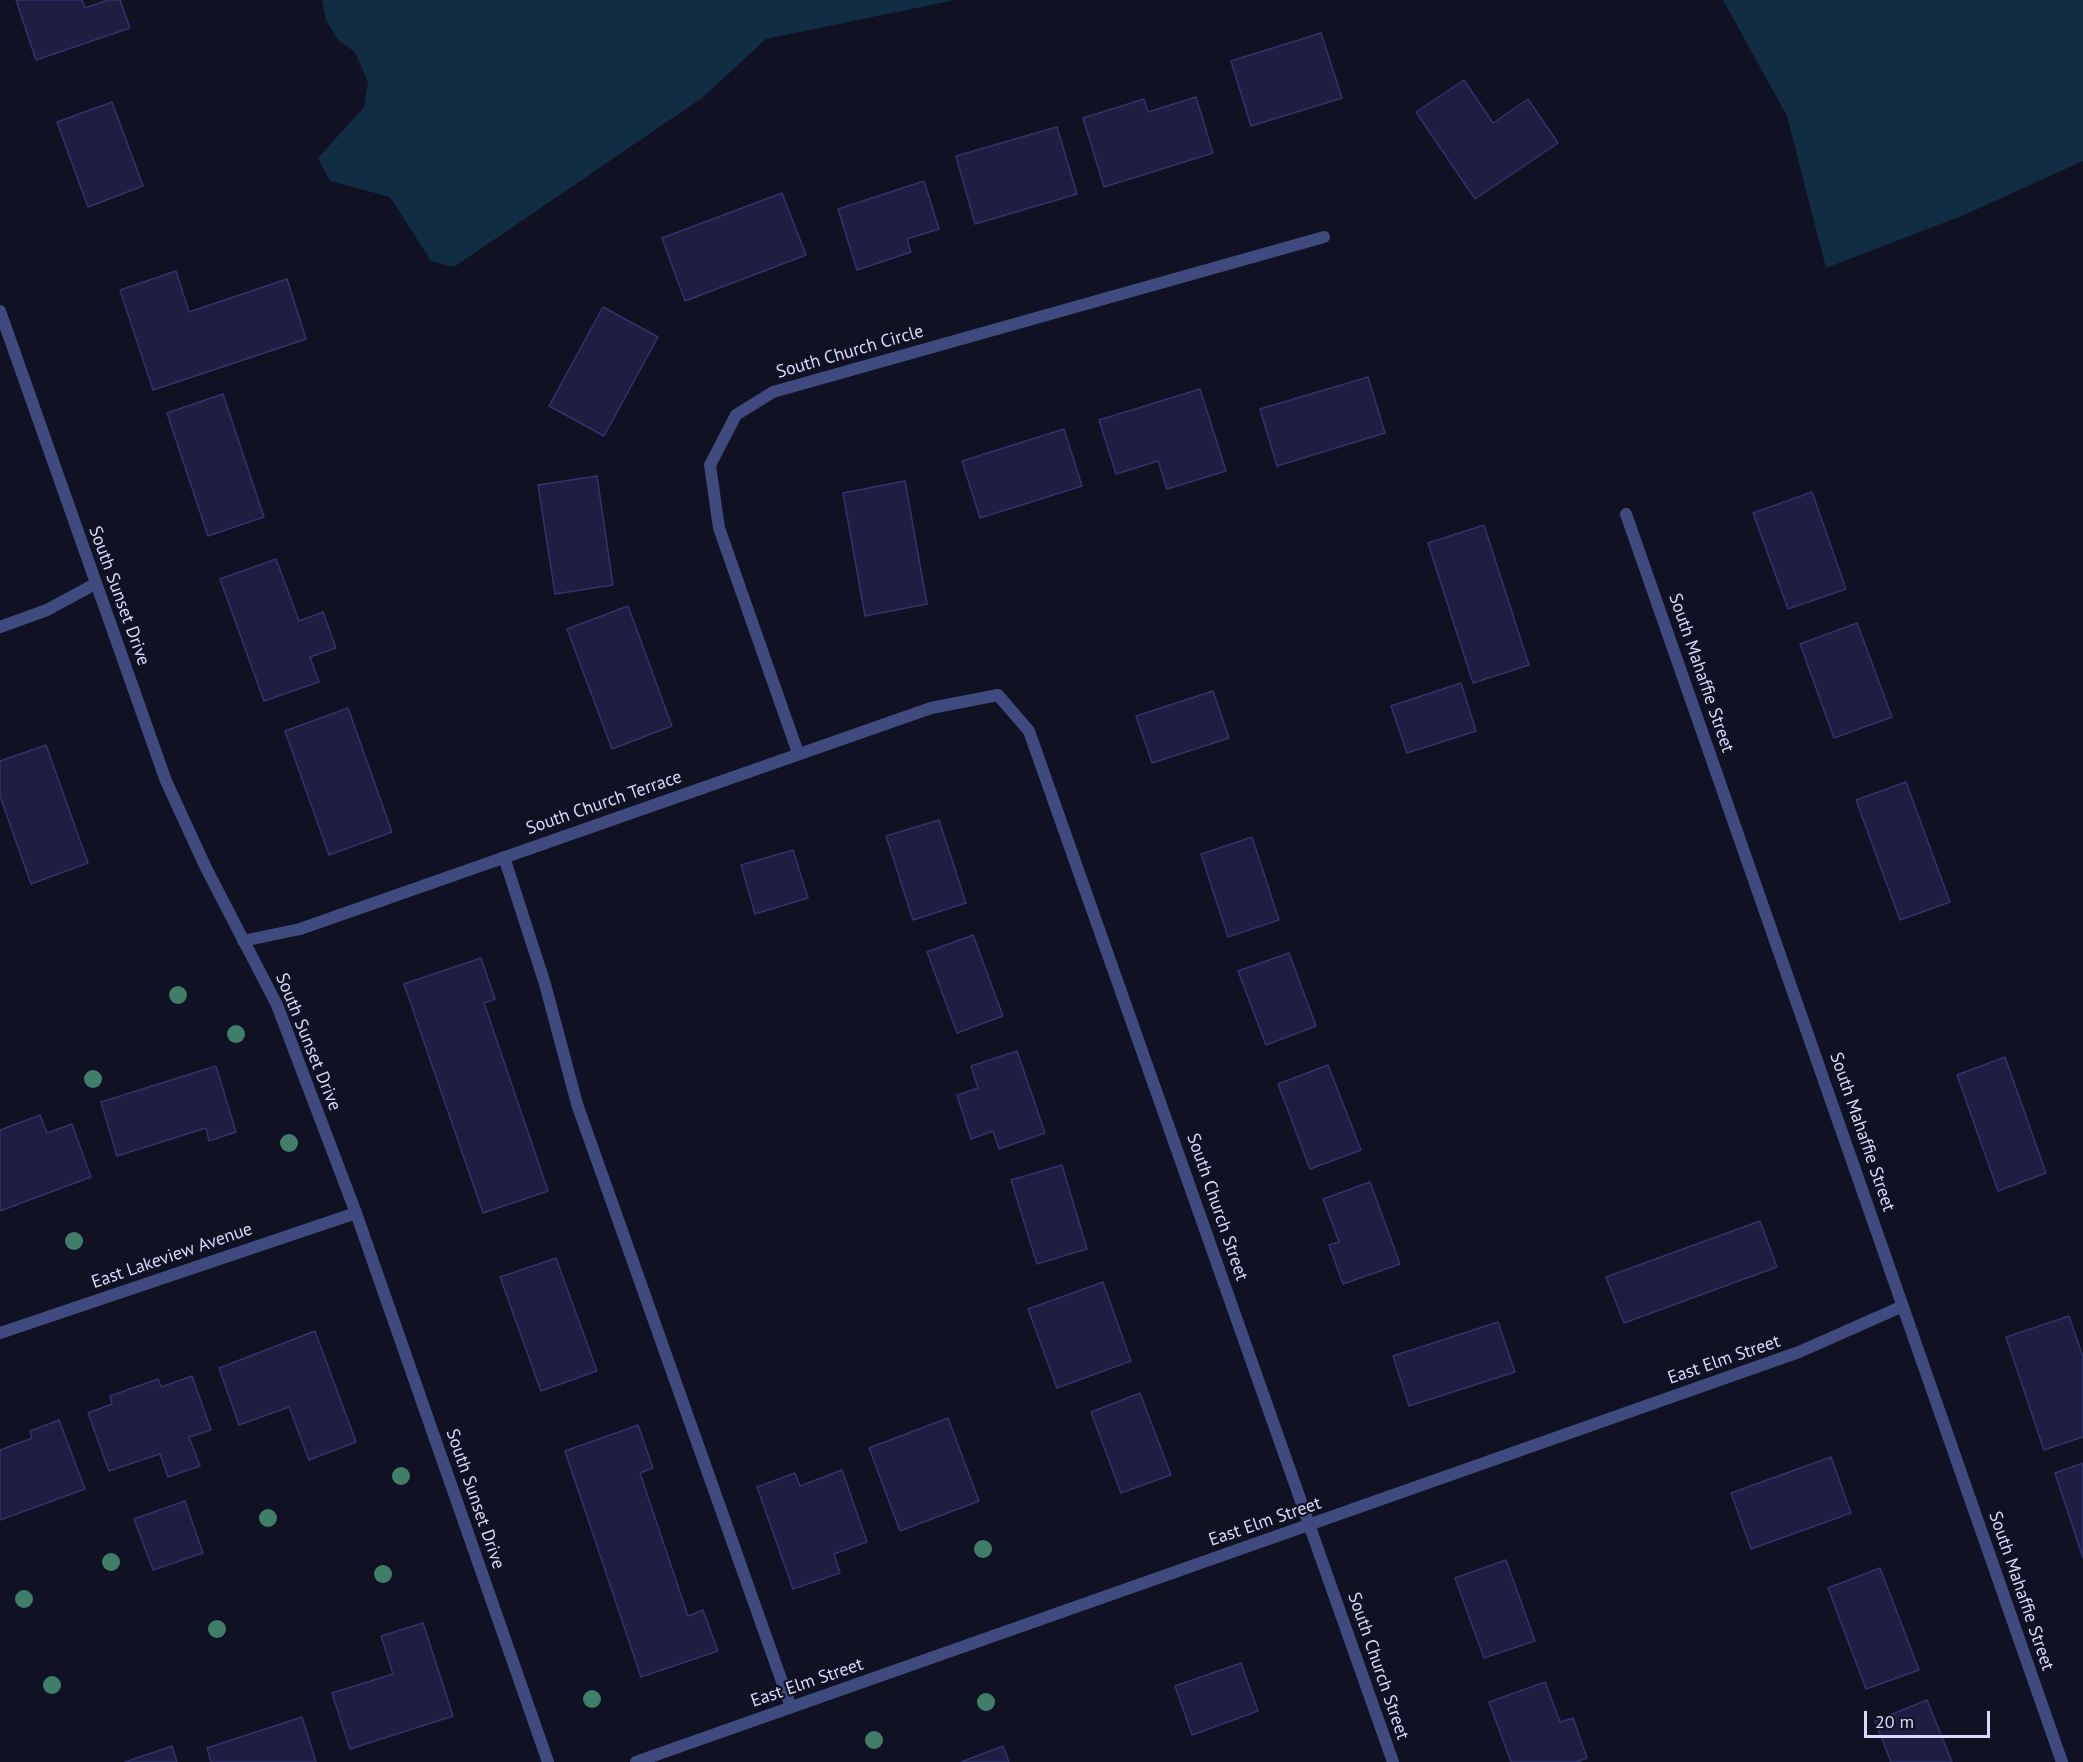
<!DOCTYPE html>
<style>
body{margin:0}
#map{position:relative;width:2083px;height:1762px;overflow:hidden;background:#101123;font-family:"PT Sans",sans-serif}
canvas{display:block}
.scale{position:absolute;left:1864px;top:1711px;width:126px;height:27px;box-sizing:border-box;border:3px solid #d6dafc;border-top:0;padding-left:8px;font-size:18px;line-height:21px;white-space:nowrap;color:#d6dafc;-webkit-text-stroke:4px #101123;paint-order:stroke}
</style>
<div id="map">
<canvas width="2083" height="1762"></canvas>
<div class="scale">20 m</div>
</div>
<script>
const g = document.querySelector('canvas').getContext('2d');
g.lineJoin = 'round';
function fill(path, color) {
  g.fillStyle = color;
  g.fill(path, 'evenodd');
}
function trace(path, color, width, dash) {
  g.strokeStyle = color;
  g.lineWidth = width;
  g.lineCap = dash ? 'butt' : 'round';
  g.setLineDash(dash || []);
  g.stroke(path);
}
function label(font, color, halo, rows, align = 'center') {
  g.font = font + ' "PT Sans",sans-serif';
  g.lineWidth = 4.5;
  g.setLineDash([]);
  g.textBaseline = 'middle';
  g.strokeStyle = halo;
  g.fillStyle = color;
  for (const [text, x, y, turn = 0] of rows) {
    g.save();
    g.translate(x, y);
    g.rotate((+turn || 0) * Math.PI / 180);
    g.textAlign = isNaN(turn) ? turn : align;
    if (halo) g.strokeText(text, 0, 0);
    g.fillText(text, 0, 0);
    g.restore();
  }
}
fill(new Path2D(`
 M322,0H955L766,39L702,98L454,267L431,261L390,197L330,181L318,158L364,107L368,82L355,52L338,40L326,20Z
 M1723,0H2083V161L1964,215L1826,268L1787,116Z`), '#102d43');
const building = new Path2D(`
 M16,0H82L85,8L108,0H120L130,28L36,60Z
 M1321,33L1342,98L1251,126L1231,61Z
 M1464,80L1493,123L1528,99L1558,143L1475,199L1416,112Z
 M1196,97L1213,153L1104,187L1083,118L1144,99L1148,112Z
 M112,102L143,186L88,207L57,122Z
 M1057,127L1077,194L975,224L956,156Z
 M924,181L939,229L907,239L911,252L857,270L838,209Z
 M782,193L806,255L685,301L662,238Z
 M176,271L189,312L287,279L306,339L153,390L120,290Z
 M603,307L658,337L604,436L549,406Z
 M1368,377L1385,433L1277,466L1260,409Z
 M1200,389L1226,471L1167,489L1158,461L1116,474L1099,420Z
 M223,394L264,517L208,536L167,413Z
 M1064,429L1082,486L980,518L962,461Z
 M597,476L613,585L555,594L538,485Z
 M905,481L927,604L865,616L843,493Z
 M1812,492L1846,589L1788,609L1753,513Z
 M1484,525L1529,665L1473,683L1428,543Z
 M276,559L299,621L323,612L336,648L310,657L319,682L264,701L220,579Z
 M628,606L672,726L612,749L567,629Z
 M1857,623L1892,717L1834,738L1800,644Z
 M1461,683L1476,731L1407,753L1391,706Z
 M1213,691L1229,738L1152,763L1136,716Z
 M348,708L392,832L329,855L285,731Z
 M46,745L88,863L31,884L0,796V761Z
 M1906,782L1950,902L1900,920L1856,800Z
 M939,820L966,903L913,920L886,836Z
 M1252,837L1279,920L1228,937L1201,854Z
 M793,850L808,898L755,914L741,865Z
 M973,935L1003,1016L957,1033L927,952Z
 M1289,953L1316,1026L1266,1045L1238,971Z
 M481,958L495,999L484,1003L548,1191L483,1213L404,984Z
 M1017,1051L1045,1133L999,1149L993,1131L971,1139L957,1095L978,1088L971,1066Z
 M2005,1057L2046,1173L1998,1191L1957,1075Z
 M1328,1065L1361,1150L1310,1169L1278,1084Z
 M216,1066L236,1132L209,1141L206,1128L117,1156L101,1102Z
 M40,1115L47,1133L72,1124L91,1177L0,1211V1130Z
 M1062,1165L1087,1249L1037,1264L1011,1180Z
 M1370,1182L1400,1264L1343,1284L1329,1245L1339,1242L1323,1199Z
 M1760,1221L1777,1267L1624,1323L1606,1277Z
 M556,1258L597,1371L541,1391L500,1277Z
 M1103,1282L1131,1361L1057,1388L1028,1309Z
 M2069,1316L2083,1357V1437L2044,1450L2006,1337Z
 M1498,1322L1515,1372L1409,1406L1393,1356Z
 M315,1331L356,1442L309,1460L289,1407L239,1425L219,1368Z
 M192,1376L211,1430L189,1437L200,1466L168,1477L160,1454L109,1471L88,1413L112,1404L110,1396L158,1379L161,1387Z
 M1140,1393L1171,1475L1121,1493L1091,1412Z
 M948,1418L979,1501L900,1531L869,1448Z
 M59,1420L85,1489L0,1520V1450L32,1438L30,1431Z
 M638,1425L653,1468L640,1473L688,1616L703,1610L718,1651L641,1677L565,1451Z
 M1831,1457L1851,1513L1751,1549L1731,1493Z
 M2083,1463V1558L2055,1473Z
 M842,1470L867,1542L834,1554L840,1573L793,1589L757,1487L795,1473L800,1486Z
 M185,1501L203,1553L153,1570L134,1519Z
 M1506,1560L1535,1641L1484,1658L1455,1578Z
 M1880,1568L1919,1670L1866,1689L1828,1588Z
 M423,1623L453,1716L350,1749L332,1693L393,1674L381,1636Z
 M1241,1663L1258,1711L1192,1735L1175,1686Z
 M1545,1682L1560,1722L1573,1718L1587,1758L1576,1762H1511L1489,1702Z
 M1927,1700L1952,1762H1891L1875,1721Z
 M302,1717L316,1762H211L207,1748Z
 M172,1746L177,1762H125Z
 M1003,1746L1009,1762H961Z`);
fill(building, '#1e1e43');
trace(building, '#31336d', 1.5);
trace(new Path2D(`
 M504,857L545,984L577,1104L791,1707`), '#3f4b7f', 12);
trace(new Path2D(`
 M0,311L166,781L206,868L277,1005L356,1213L548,1762
 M1626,514L2062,1762
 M0,627L47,610L95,584
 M798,753L719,528L710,465L736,415L773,392L1324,237
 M243,941L300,929L931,708L998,695L1029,731L1393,1762
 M0,1333L356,1213
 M636,1762L1799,1352L1903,1306`), '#3f4b7f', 12);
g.fillStyle = '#407e69';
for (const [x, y] of [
 [178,995],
 [236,1034],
 [93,1079],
 [289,1143],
 [74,1241],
 [401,1476],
 [268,1518],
 [983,1549],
 [111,1562],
 [383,1574],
 [24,1599],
 [217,1629],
 [52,1685],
 [592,1699],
 [986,1702],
 [874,1740]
]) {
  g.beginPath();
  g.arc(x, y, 9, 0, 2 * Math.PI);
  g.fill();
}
label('18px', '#d6dafc', '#101123', [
 ["South Church Circle",850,352,-16],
 ["South Sunset Drive",119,596,70],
 ["South Mahaffie Street",1701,673,71],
 ["South Church Terrace",604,803,-19],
 ["South Sunset Drive",308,1042,68],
 ["South Mahaffie Street",1862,1132,71],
 ["South Church Street",1217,1207,71],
 ["East Lakeview Avenue",172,1256,-19],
 ["East Elm Street",1724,1360,-19],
 ["South Sunset Drive",475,1499,71],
 ["East Elm Street",1265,1522,-19],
 ["South Mahaffie Street",2021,1591,71],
 ["South Church Street",1378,1666,71],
 ["East Elm Street",807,1683,-19]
]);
</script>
